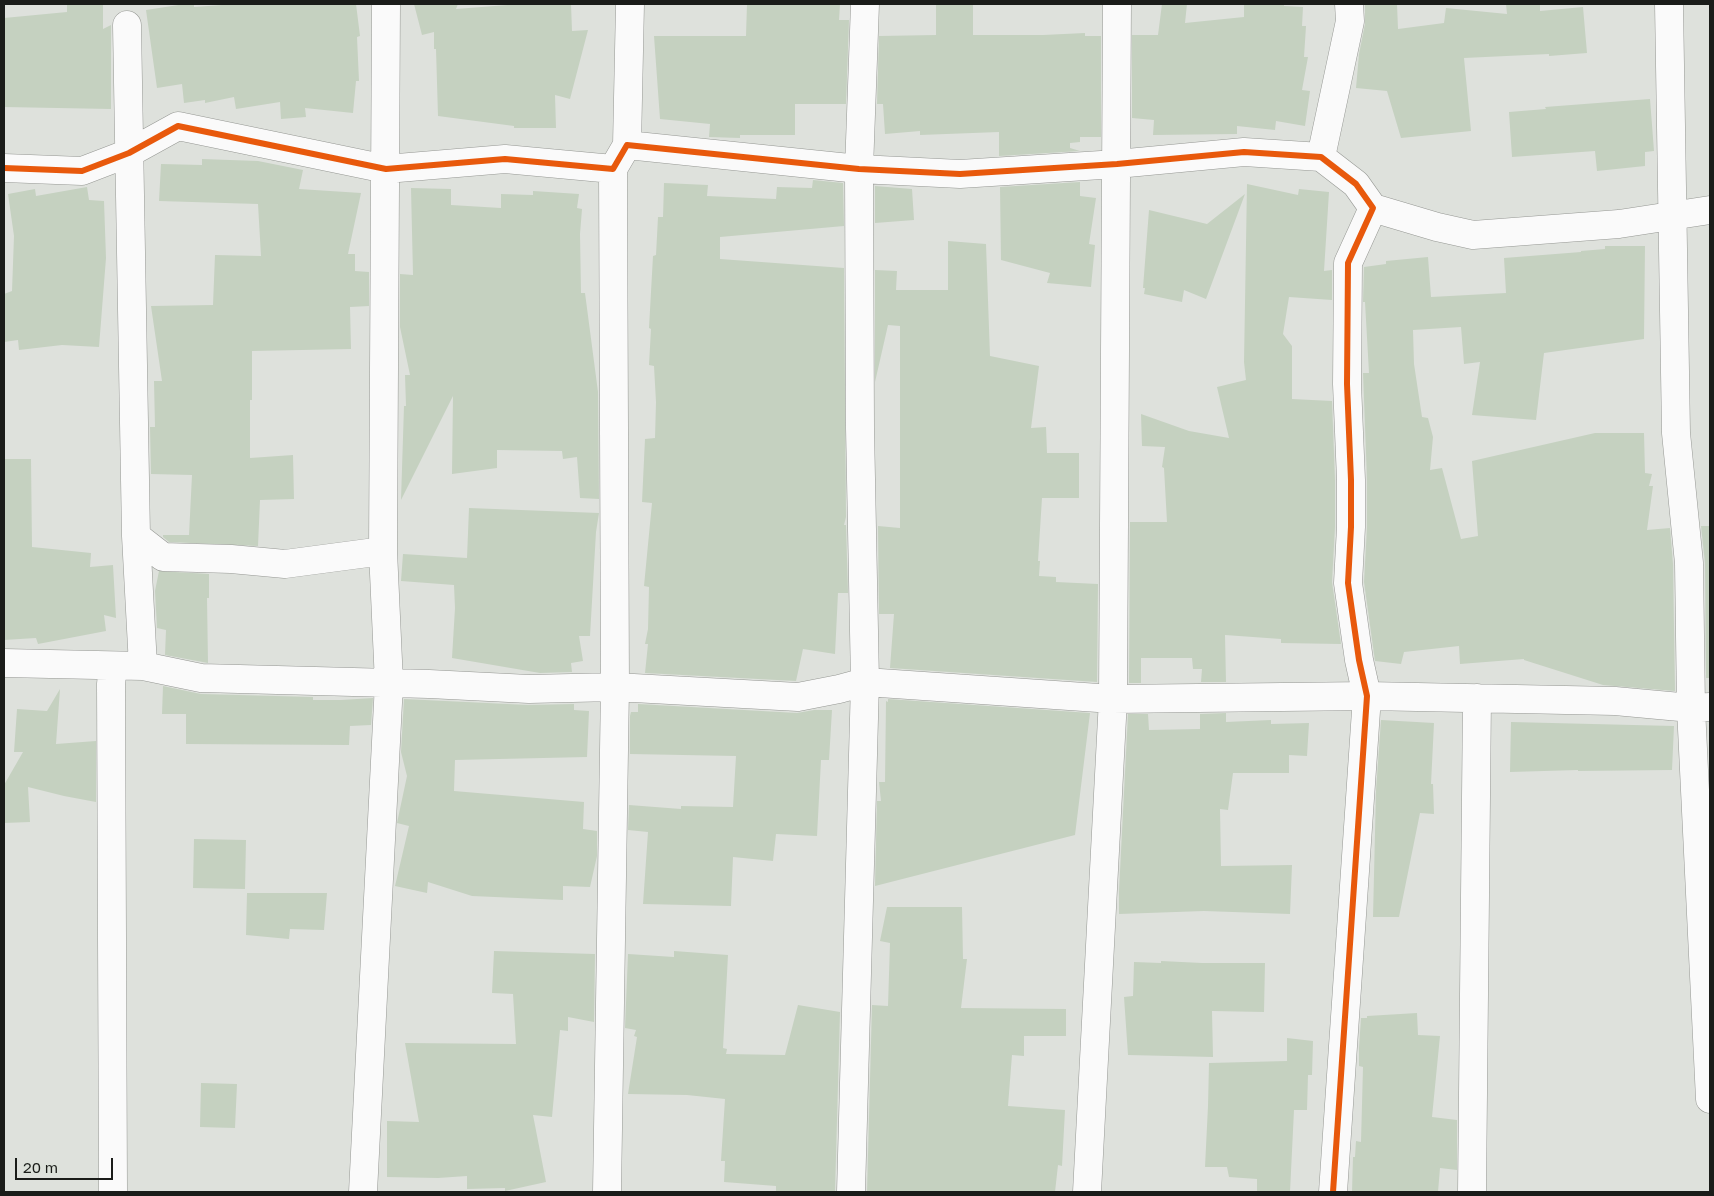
<!DOCTYPE html>
<style>
body{margin:0}
#map{position:relative;width:1714px;height:1196px;overflow:hidden;background:#dee1dc;font-family:"Golos Text",sans-serif}
canvas{display:block}
.frame{position:absolute;inset:0;border:5px solid #1a1c19;pointer-events:none}
.scale{position:absolute;left:15px;top:1158px;width:98px;height:22px;box-sizing:border-box;border:2px solid #1a1c19;border-top:0;padding-left:6px;font-size:15px;line-height:18px;white-space:nowrap;color:#1a1c19;-webkit-text-stroke:4px #dde2db;paint-order:stroke}
</style>
<div id="map">
<canvas width="1714" height="1196"></canvas>
<div class="frame"></div>
<div class="scale">20 m</div>
</div>
<script>
const g = document.querySelector('canvas').getContext('2d');
g.lineJoin = 'round';
function fill(path, color) {
  g.fillStyle = color;
  g.fill(path, 'evenodd');
}
function trace(path, color, width, dash) {
  g.strokeStyle = color;
  g.lineWidth = width;
  g.lineCap = dash ? 'butt' : 'round';
  g.setLineDash(dash || []);
  g.stroke(path);
}
fill(new Path2D(`
 M67,4H103V29L111,25V109L4,107V18L67,12Z
 M185,4H194V7L236,4H356L360,36L357,37L359,81H356L353,113L305,108L306,117L281,119L280,102L236,109L234,97L205,103V100L184,103L182,84L157,88L146,10Z
 M414,4H458L456,9L520,4H571L572,31L588,30L570,99L555,95L556,128H514V126L438,116L436,49H434V32L422,35Z
 M747,4H840L839,20H849L846,104H795V135H740V138L709,137L710,124L660,119L654,36H746Z
 M936,4H973V35H1043L1085,33V36H1101V137H1080V142L1070,143V148L1080,151L999,156V132L920,135V131L885,134L883,104H877L879,36L936,35Z
 M1162,4H1187L1185,23L1244,17V4H1284V6L1303,7L1302,26H1306L1304,57H1308L1302,90L1310,91L1305,126L1276,121L1275,130L1237,126V134L1153,135L1154,120L1132,118V35H1158Z
 M1365,4H1397L1398,29L1444,23L1446,8L1507,14L1506,4H1540V11L1583,7L1587,53L1549,56V54L1464,58L1471,131L1401,138L1387,91L1356,88L1359,54L1365,24Z
 M1650,99L1654,151L1645,152V166L1597,171L1595,151L1512,157L1509,112L1546,109L1545,107Z
 M202,159L258,161L303,170L299,189L361,193L348,254H355V271L369,272V306L350,307L351,349L252,351V400H250V458L293,455L294,499L260,500L258,546L169,542L163,537V535H189L192,475L151,474L150,427H155L154,381H162L151,306L213,305L215,255L261,256L258,204L159,201L161,164L202,165Z
 M813,180L843,183L844,226L720,237V259L844,268L846,517L844,525H846L848,593H838L835,654L803,649L796,681L645,673L648,644H645L648,629L649,587L644,586L652,503L642,502L645,439L655,438L656,402L654,366L649,365L651,329L649,328L653,256L656,255L658,217H663L664,183L708,185L707,196L776,199L777,187L812,188Z
 M1080,182V196L1096,198L1089,244L1095,245L1091,287L1047,283L1050,273L1001,260L1000,187Z
 M1247,184L1298,195L1299,189L1329,192L1324,271L1332,270V300L1289,297L1283,334L1292,346V399L1332,401L1335,480V527L1332,582L1341,644L1281,643V639L1225,635L1226,682H1201L1202,669H1193L1192,658H1141V683H1129L1130,522H1167L1164,468L1162,467L1165,447L1142,446L1141,414L1189,431L1229,438L1217,387L1246,380L1244,362Z
 M875,186L912,189L914,220L875,223Z
 M87,187L89,200L104,201L106,258L99,347L62,345L19,350L18,340L4,342V294L12,291L14,236L8,194L35,189L36,196Z
 M411,188L451,189V205L501,208V194L533,195V191L579,194L577,208L582,209L580,234L581,293H585L598,392L599,499L580,498L577,457L563,459L562,451L497,450V468L452,474L453,396L401,500L404,406H406L405,375H410L400,327V274L413,275Z
 M1245,194L1206,299L1184,290L1182,302L1144,294L1145,288H1143L1149,210L1207,224Z
 M948,241L986,244L990,356L1039,366L1031,428L1046,427L1047,453H1079V498H1042L1038,561H1040L1039,576L1056,577V582L1098,584L1097,682L890,668L894,614H879L878,526L900,528V326L888,325L875,382V270L897,271L896,290H948Z
 M1605,246H1645L1644,339L1544,353L1536,420L1472,415L1480,362L1464,364L1461,327L1413,330L1414,364L1422,417L1428,418L1433,437L1430,470L1442,468L1461,539L1478,536L1472,461L1595,433H1644L1645,473L1652,474L1649,486H1653L1647,530L1670,528L1673,564L1675,691L1603,685L1524,660V659L1460,664L1459,646L1404,652L1401,664L1375,661L1364,582L1367,527V480L1363,373H1369L1365,302H1363L1364,267L1386,264V261L1428,257L1431,297L1506,293L1504,258L1581,252V251L1605,249Z
 M4,459H31L32,547L91,553L90,567L113,565L116,618L104,615L106,631L38,644L36,638L4,640Z
 M469,508L599,513L596,532L590,636H579L583,661L571,663L572,672L540,673L452,658L455,608L454,585L401,581L403,554L467,558Z
 M1701,526H1710V678H1706L1705,563Z
 M159,571L209,574V598H207L208,663L165,655L166,630L157,628L155,591Z
 M163,686L201,694L313,697V700H341L373,698L371,725L350,726L349,745L186,744V714H162Z
 M60,689L56,744L96,741V802L64,796L28,787L30,822L4,823V785L23,752H14L17,709L47,711Z
 M404,699L528,705L574,704V710L589,711L587,757L455,760L454,791L584,802L583,829L597,831V856L590,887L563,886V900L472,896L428,882L427,893L395,886L409,826L397,823L407,776L401,752Z
 M888,699L1090,713L1075,835L875,886L877,801H881L879,782H885L886,701L888,702Z
 M638,704L797,713L814,710H832L829,760H821L817,836L776,834L773,861L733,857L731,906L643,904L648,832L628,830L629,805L681,809V806L733,807L736,756L630,754V716L631,712H638Z
 M1226,713V722L1271,720V724L1309,723L1307,756L1289,755V773H1233L1228,810L1220,809L1221,866L1292,865L1290,914L1204,911L1119,914V891L1128,714H1148L1149,730L1200,729V714Z
 M1381,720L1434,723L1431,784H1433L1434,814L1420,813L1399,917H1373L1376,791Z
 M1511,722L1674,726L1672,770L1578,771V770L1510,772Z
 M194,839L246,840L245,889L193,888Z
 M247,893H327L324,930L290,929L289,939L246,935Z
 M887,907H962L963,959H967L961,1008L1066,1009V1036H1024V1056L1012,1055L1008,1106L1065,1110L1062,1166L1058,1165L1055,1192H867L872,1005L888,1006L890,943L880,941Z
 M494,951L595,954L594,1022L568,1017V1031L560,1030L552,1117L533,1115L546,1182L505,1191V1188L467,1189V1176L438,1178L387,1177V1121L419,1122L405,1043L516,1044L513,994L492,993Z
 M674,951L728,955L723,1048L727,1049L726,1054L785,1055L798,1005L840,1012L835,1192H776V1186L724,1182L725,1161H721L725,1099L687,1095L628,1094L637,1037L634,1036L636,1030L625,1028L628,954L674,957Z
 M1161,961L1202,963H1265L1264,1012L1212,1011L1213,1057L1128,1055L1124,997L1133,996L1134,962L1161,963Z
 M1417,1013L1418,1035L1440,1036L1432,1117L1457,1120V1170L1440,1168L1438,1192H1352L1353,1157H1355L1356,1141L1361,1142L1363,1067L1359,1066V1048L1361,1018H1367V1016Z
 M1287,1038L1313,1041L1312,1075H1308L1307,1110H1294L1290,1192H1257V1179L1229,1177L1227,1167H1205L1208,1106L1209,1063L1287,1061Z
 M201,1083L237,1084L235,1128L200,1127Z`), '#c5d1c0');
const street = new Path2D(`
 M1669,4L1676,433L1689,563L1691,708L1710,1099
 M127,25L136,536L143,666
 M627,145L630,4
 M1321,157L1350,21L1349,4
 M4,168L82,171L129,153L178,126L386,169L505,159L613,169L627,145L859,169L960,174L1117,164L1244,152L1321,157L1356,184L1373,208L1348,263L1347,384L1351,480V527L1348,583L1359,660L1367,696L1333,1192
 M1373,208L1437,227L1473,235L1619,224L1710,210
 M136,536L163,557L231,559L285,564L383,551
 M4,663L143,666L201,678L429,684L529,689L615,687L798,697L839,689L865,682L1113,699L1367,696L1615,701L1691,708L1710,707
 M113,666L111,684L113,1192
 M363,1192L389,683L383,551L386,4
 M607,1192L615,687L613,169
 M851,1192L865,682L860,428L859,169L865,4
 M1087,1192L1113,699L1117,4
 M1472,1192L1477,698`);
trace(street, '#959793', 29);
trace(street, '#fafafa', 28);
trace(new Path2D(`
 M4,168L82,171L129,153L178,126L386,169L505,159L613,169L627,145L859,169L960,174L1117,164L1244,152L1321,157L1356,184L1373,208L1348,263L1347,384L1351,480V527L1348,583L1359,660L1367,696L1333,1192`), '#e8590c', 6);
</script>
